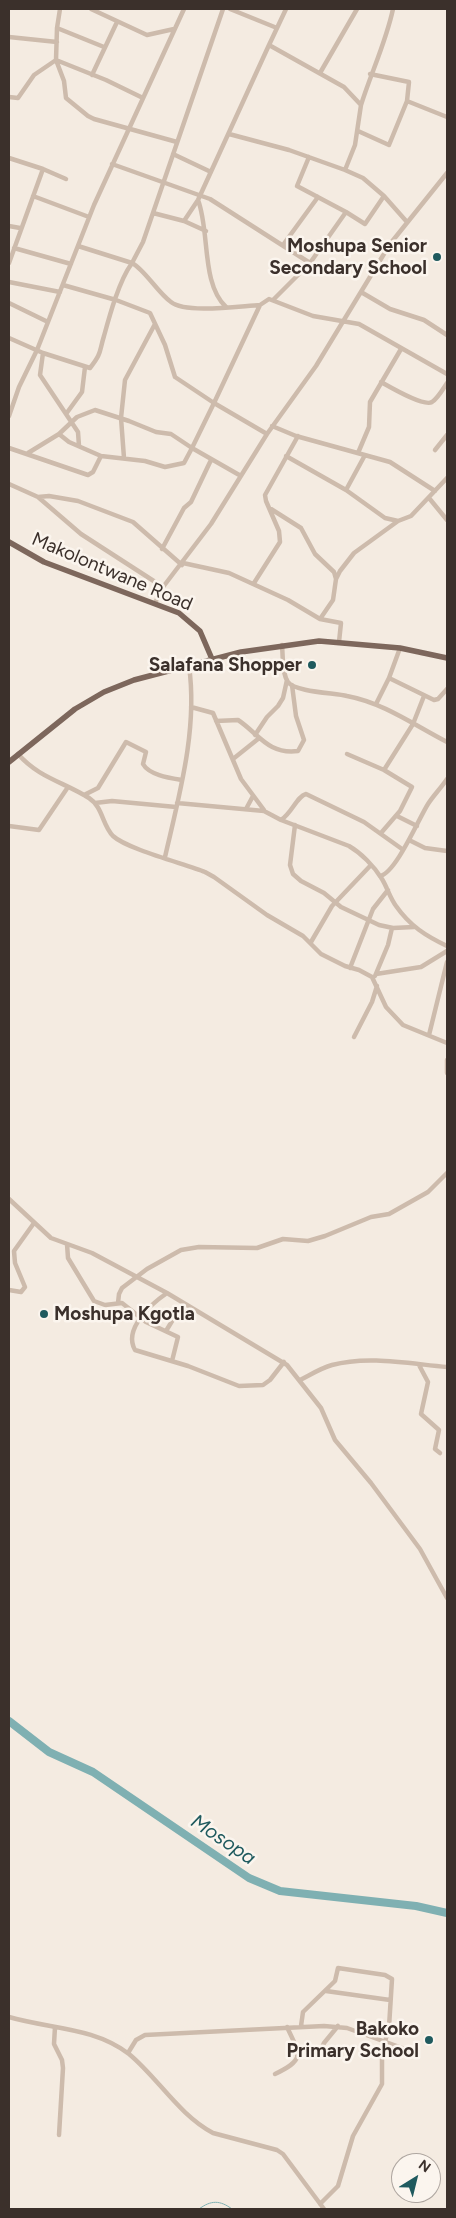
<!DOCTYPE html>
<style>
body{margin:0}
#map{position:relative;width:456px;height:2218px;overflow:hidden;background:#f4ebe1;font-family:Figtree,sans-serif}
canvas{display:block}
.frame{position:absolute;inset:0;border:10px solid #3b302b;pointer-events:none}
.north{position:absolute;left:391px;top:2153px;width:50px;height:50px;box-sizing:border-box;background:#fbf5ee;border:1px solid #aea6a0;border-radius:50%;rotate:36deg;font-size:14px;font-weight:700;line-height:20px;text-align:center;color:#3b302b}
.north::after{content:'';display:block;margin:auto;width:18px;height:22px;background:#1f5a5e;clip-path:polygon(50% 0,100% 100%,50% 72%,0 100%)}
</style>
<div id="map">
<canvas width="456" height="2218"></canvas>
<div class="frame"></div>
<div class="north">N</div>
</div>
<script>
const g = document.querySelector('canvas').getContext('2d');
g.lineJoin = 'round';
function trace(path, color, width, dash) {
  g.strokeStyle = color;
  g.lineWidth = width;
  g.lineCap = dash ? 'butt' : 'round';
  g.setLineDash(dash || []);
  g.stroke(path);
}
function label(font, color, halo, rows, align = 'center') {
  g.font = font + ' Figtree,sans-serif';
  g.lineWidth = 5;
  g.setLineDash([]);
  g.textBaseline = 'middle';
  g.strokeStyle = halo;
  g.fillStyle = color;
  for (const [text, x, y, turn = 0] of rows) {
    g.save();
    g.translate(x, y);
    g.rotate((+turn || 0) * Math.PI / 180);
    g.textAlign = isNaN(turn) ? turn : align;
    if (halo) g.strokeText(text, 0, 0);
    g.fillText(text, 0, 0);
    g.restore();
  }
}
trace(new Path2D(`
 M199,2209C211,2200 220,2200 232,2209`), '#7fb0b2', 1);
trace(new Path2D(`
 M9,1721L49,1752L93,1772L249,1878L280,1891L416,1906L447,1913`), '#7fb0b2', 8);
trace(new Path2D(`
 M60,9L57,28L56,60L64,81L66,98L88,116L94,119L177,142
 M91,9L147,35L174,29
 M230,9L277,28
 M57,28L104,47
 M9,37L57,42
 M269,45L286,9
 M320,73L357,9
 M370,74L409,82L407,101
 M92,75L117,22
 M9,97L18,98L34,75L56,60L106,80L143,98
 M361,105C371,73 386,42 393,9
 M358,131L389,145L407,101L447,117
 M229,134L289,150L345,170
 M173,154L211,172
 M309,157L297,186L346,212
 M9,158L43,169L66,179
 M112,164L210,199L310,263L346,212L365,224L384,196L407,222
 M33,196L89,217
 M198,200C210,231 201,284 226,307
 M153,213L184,221L206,231
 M184,221L198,200L269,45L344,87L361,105L355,145L345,170L363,178L384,196
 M9,226L20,228
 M283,245L318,197
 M78,246L132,263L143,242L223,9
 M14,248L71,264
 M9,263L43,169
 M9,282L60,292
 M361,292L390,309L424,320L447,335
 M273,300L310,263
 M9,303L48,322
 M9,338L43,353L90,368C102,353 99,352 104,336C110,314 119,281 132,263C145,270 158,293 171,302C186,314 240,306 260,305
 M43,353L40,375L78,432L79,446
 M381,382C390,387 424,407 432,402C438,398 443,389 447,383
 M66,414L82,392L85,367
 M9,416L19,387L37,350L94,205L184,9
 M272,426L296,436L390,462L435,491
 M59,434L77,417L95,410L129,421L156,432L171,434L192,448L214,403L175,377L165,345L150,313L116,300L63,285
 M267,434L214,403L260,305L269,299L313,316L359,324L447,374
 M9,448L88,475L93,472L101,456
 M435,450L447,435
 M28,453L59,434L69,442L101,456L145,461L165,467L184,463L192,448L241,476
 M358,453L369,427L370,402L401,349
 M286,456L346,490L385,518L398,521
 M124,458L121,418L125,380L155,324
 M9,484L38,497L81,534L163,587
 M346,490L365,455
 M38,497L49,496L78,501L133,522L182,565
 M429,498L447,520
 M271,509L301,528L315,554L334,572L336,579
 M162,549L184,508L191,502L211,460
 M183,563L229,573L288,600L320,619L341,623L339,642
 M254,583L280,542L279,531L266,501L265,495L298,436
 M155,603L163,587L211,524L267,434L316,366L390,244L447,173
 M320,619L333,600L336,579L340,571L354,553L398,521L411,516L447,478
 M282,645C283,655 282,674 288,682C295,692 335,693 347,696C384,703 414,725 447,742
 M389,678L434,700L438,699L447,689
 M376,704L389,678L400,648
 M191,707L213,713L241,779L264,810
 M216,721L238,720C258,733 268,755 298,751L304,740L296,716L292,685
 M255,735L267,717L278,706L283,698L287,680
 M18,754C39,778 64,782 89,798C103,807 102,825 113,836C127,849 185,864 205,872L214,877L267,915L303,936L321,954L345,966L359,970L372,977L386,1007L403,1025L447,1043
 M347,754L384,770L412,787L400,811L381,833
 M233,759L258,739
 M384,770L413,724L424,696
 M84,795L98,788L126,742L146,752L143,764C149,775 170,778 182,780
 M95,803L112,801L176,807
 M177,803L264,811L281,820L349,846C361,853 374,866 382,879C387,887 390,898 396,906C410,926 426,936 447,946
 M246,809L253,796
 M397,816L417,826
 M281,820C292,813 297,796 306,794L364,822L402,849
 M295,825L290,865L293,874L301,881L324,893L341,907L379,925L393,928L414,927
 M9,826L39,830L68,787
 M409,840L425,848L447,851
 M165,857C179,796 198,729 189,666
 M380,876C396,873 419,818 428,804C433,796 441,788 447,779
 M311,942L332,906L371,865
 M350,968L373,909L388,890
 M376,974L421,967L447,951
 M375,976L388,945L392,928
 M429,1035L447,962
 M354,1037L372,1002L377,986
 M447,1060V1073
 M9,1199L51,1238L92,1253L167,1293L287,1365L321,1408L335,1440L371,1483L420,1549L447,1598
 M67,1244L68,1258L94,1301L105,1305L122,1303L146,1322L178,1337L172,1361
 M9,1290L21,1292L25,1287L15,1263L14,1251L34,1223
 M167,1293C151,1304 123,1329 135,1350L188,1366L239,1386L263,1385L270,1380L284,1362
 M118,1303L119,1294L122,1288L147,1269L181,1250L199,1247L257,1248L283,1239L308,1241L325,1236L371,1217L389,1214L428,1192L447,1173
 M166,1331L183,1303
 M419,1365L428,1382L421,1414L439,1430L435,1449L440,1453
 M300,1380C310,1375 321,1368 332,1365C368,1355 411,1364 447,1367
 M326,1991L390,2000
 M9,2017C50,2029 94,2027 129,2054C158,2078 179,2115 213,2133L277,2150L283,2154L324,2209
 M301,2026L303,2012L335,1981L338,1968L385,1975L392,1979L389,2027L382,2053V2084L353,2136L338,2186L320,2204
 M55,2027L54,2044L62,2060L63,2068L59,2135
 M128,2053L136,2040L145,2035L324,2026L347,2028L405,2049
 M318,2057L324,2043L338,2026
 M275,2074C306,2059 300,2055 287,2027`), '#cdbbac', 4.5);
trace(new Path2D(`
 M9,542L44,562L179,613L200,631L212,659
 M9,762L75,709L104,692L134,680L241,652L319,641L400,648L447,658`), '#7d675c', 5.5);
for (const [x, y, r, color] of [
 [437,257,5,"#1f5a5e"],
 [312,665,5,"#1f5a5e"],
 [44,1314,5,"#1f5a5e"],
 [429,2040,5,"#1f5a5e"]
]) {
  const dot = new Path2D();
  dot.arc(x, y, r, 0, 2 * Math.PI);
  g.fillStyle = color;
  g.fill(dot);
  trace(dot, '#fbf5ee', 2);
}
label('bold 19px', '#3b302b', '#fbf5ee', [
 ["Moshupa Senior",427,246],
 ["Secondary School",427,268],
 ["Salafana Shopper",302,665],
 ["Moshupa Kgotla",54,1314,"left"],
 ["Bakoko",419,2029],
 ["Primary School",419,2051]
], 'right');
label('19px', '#3b302b', '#fbf5ee', [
 ["Makolontwane Road",112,572,23]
]);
label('italic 20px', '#1f5a5e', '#fbf5ee', [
 ["Mosopa",223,1840,34]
]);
</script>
